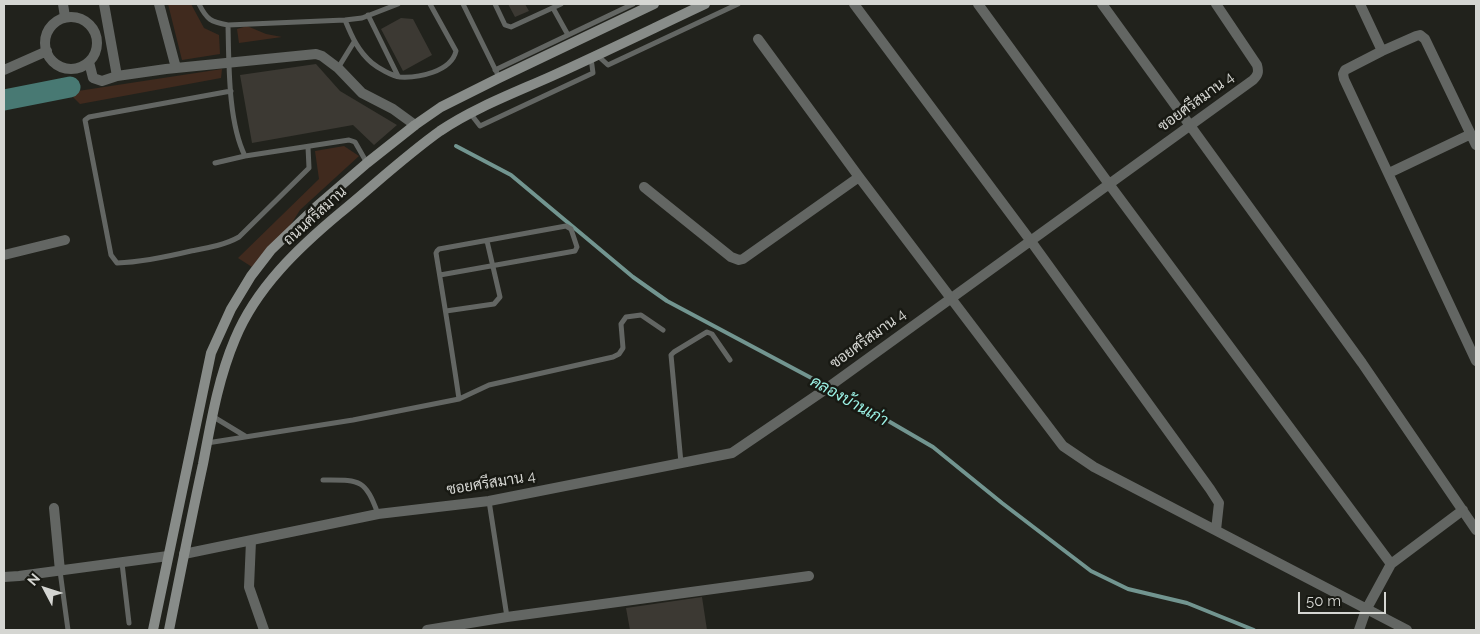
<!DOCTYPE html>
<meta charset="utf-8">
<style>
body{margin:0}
#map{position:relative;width:1480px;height:634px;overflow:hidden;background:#21221c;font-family:Raleway,sans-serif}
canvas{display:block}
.frame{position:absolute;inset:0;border:5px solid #d5d6d2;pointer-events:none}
.north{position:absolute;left:20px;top:564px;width:50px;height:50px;-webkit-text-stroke:4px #181913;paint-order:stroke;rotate:310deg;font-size:14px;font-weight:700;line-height:20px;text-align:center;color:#d5d6d2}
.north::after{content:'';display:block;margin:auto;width:18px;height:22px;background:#d5d6d2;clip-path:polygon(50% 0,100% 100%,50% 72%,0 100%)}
.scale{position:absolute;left:1298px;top:592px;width:88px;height:22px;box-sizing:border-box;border:2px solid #d5d6d2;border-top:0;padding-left:6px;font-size:15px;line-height:18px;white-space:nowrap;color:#d5d6d2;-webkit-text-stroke:4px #181913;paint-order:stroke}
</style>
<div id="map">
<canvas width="1480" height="634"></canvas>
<div class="frame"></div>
<div class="north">N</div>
<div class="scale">50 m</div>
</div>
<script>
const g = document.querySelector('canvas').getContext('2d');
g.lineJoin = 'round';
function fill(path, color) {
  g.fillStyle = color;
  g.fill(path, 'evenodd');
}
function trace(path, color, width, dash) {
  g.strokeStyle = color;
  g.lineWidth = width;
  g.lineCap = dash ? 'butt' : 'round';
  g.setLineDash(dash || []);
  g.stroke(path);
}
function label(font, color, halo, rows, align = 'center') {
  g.font = font + ' Raleway,Sarabun,sans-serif';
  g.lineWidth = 5;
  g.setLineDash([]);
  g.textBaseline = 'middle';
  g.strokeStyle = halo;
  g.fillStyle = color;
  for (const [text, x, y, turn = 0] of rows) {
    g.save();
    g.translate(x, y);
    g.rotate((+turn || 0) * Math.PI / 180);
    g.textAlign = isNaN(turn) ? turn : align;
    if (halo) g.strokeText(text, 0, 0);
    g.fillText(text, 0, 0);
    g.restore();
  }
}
fill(new Path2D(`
 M168,4H191L204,28L219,35L220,54L182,60Z
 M247,26L266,34L282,37L239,43L237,29Z
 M222,69L221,78L80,104L72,96L78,91Z
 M344,146L359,156L300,210L288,229L252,267L238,258L319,179L315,151Z`), '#402a1e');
trace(new Path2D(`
 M456,146L511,175L633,277L667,301L847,397L933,447L1002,503L1091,571L1128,589L1187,603L1254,630`), '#729590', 4);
trace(new Path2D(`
 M4,100L70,87`), '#487973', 21);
fill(new Path2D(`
 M508,4H525L529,11L515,17Z
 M401,18L413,19L432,55L403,71L381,29Z
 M316,64L340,91L397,125L374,145L353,125L252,143L240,75Z
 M702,597L707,630H630L626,608Z`), '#3c3933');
trace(new Path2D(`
 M199,4C207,20 211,22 228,25L345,20L362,18L398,4
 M463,4L497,73
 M495,4L505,25L511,27L561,4
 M553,8L568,35
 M368,15L398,76
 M345,20C352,37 358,51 372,63C378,68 392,76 400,77C418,78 451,72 456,51L430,4
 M228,25C229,64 228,122 245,156L349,140L355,142L367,163
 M597,55L608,65L738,4
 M338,68L354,42
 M495,70L633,4
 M231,91L89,117L85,120L111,255L117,263C142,262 166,257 191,251C207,248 225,245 239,237L309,168L308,147
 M470,113L480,126L593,73L591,58
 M215,163L245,156
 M440,275L575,251L577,247L571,229L566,226L439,249L437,251L436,253C444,302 452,350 459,399
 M446,311L494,304L500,297L487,241
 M212,416L245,436
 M207,443L353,420L459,399L489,385L613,357L619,354L623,348L621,324L626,317L641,315L663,330
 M681,463L671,355L674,352L707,332L712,334L730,360
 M323,480C359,480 365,478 378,514
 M489,501L507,617
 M122,563L129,623
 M60,571L68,630`), '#636663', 5);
trace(new Path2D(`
 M63,4L65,17
 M104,4L117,76
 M159,4L176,68
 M854,4L1030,240L1210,489L1219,503L1216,530
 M978,4L1109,184L1391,564
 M1102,4L1362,363L1476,530
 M1360,4L1382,51L1345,70L1343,74L1344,79L1476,361
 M45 43a26 26 0 1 1 52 0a26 26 0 1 1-52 0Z
 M758,39L859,177L1063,446L1094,467L1407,630
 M1382,51L1416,36L1420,35L1425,39L1476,145
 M89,62L93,78L102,81L117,76L166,69L316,54L322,56L338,68L362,93L393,109L415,125
 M4,70L47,51
 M1389,173L1471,134
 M644,187L731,257L739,260L743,259L859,177
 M4,255L65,240
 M54,508L60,571
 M251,541L249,587L264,630
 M184,554L378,514L489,501L732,453L823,391L1253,80C1258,75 1259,72 1257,65L1216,4
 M4,577L19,576L168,556
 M427,630L507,617L809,576
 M1359,630L1366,610L1391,564L1463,510`), '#636663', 10);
trace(new Path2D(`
 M153,630L211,353L231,309L251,276L271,250L316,207L367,163L415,125L441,107L499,78L654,4
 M169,630C180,575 191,519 203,464C211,422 218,379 235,339C256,288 298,248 340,213C373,186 405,156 440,131C474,108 514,93 552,76C603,53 654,28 705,4`), '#888c89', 10);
label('15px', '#d5d6d2', '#181913', [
 ["ซอยศรีสมาน 4",1196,102,-36],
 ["ถนนศรีสมาน",315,216,-42],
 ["ซอยศรีสมาน 4",868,339,-36],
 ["ซอยศรีสมาน 4",491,483,-9]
]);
label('italic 16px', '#9cf3e7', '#181913', [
 ["คลองบ้านเก่า",849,401,29]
]);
</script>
